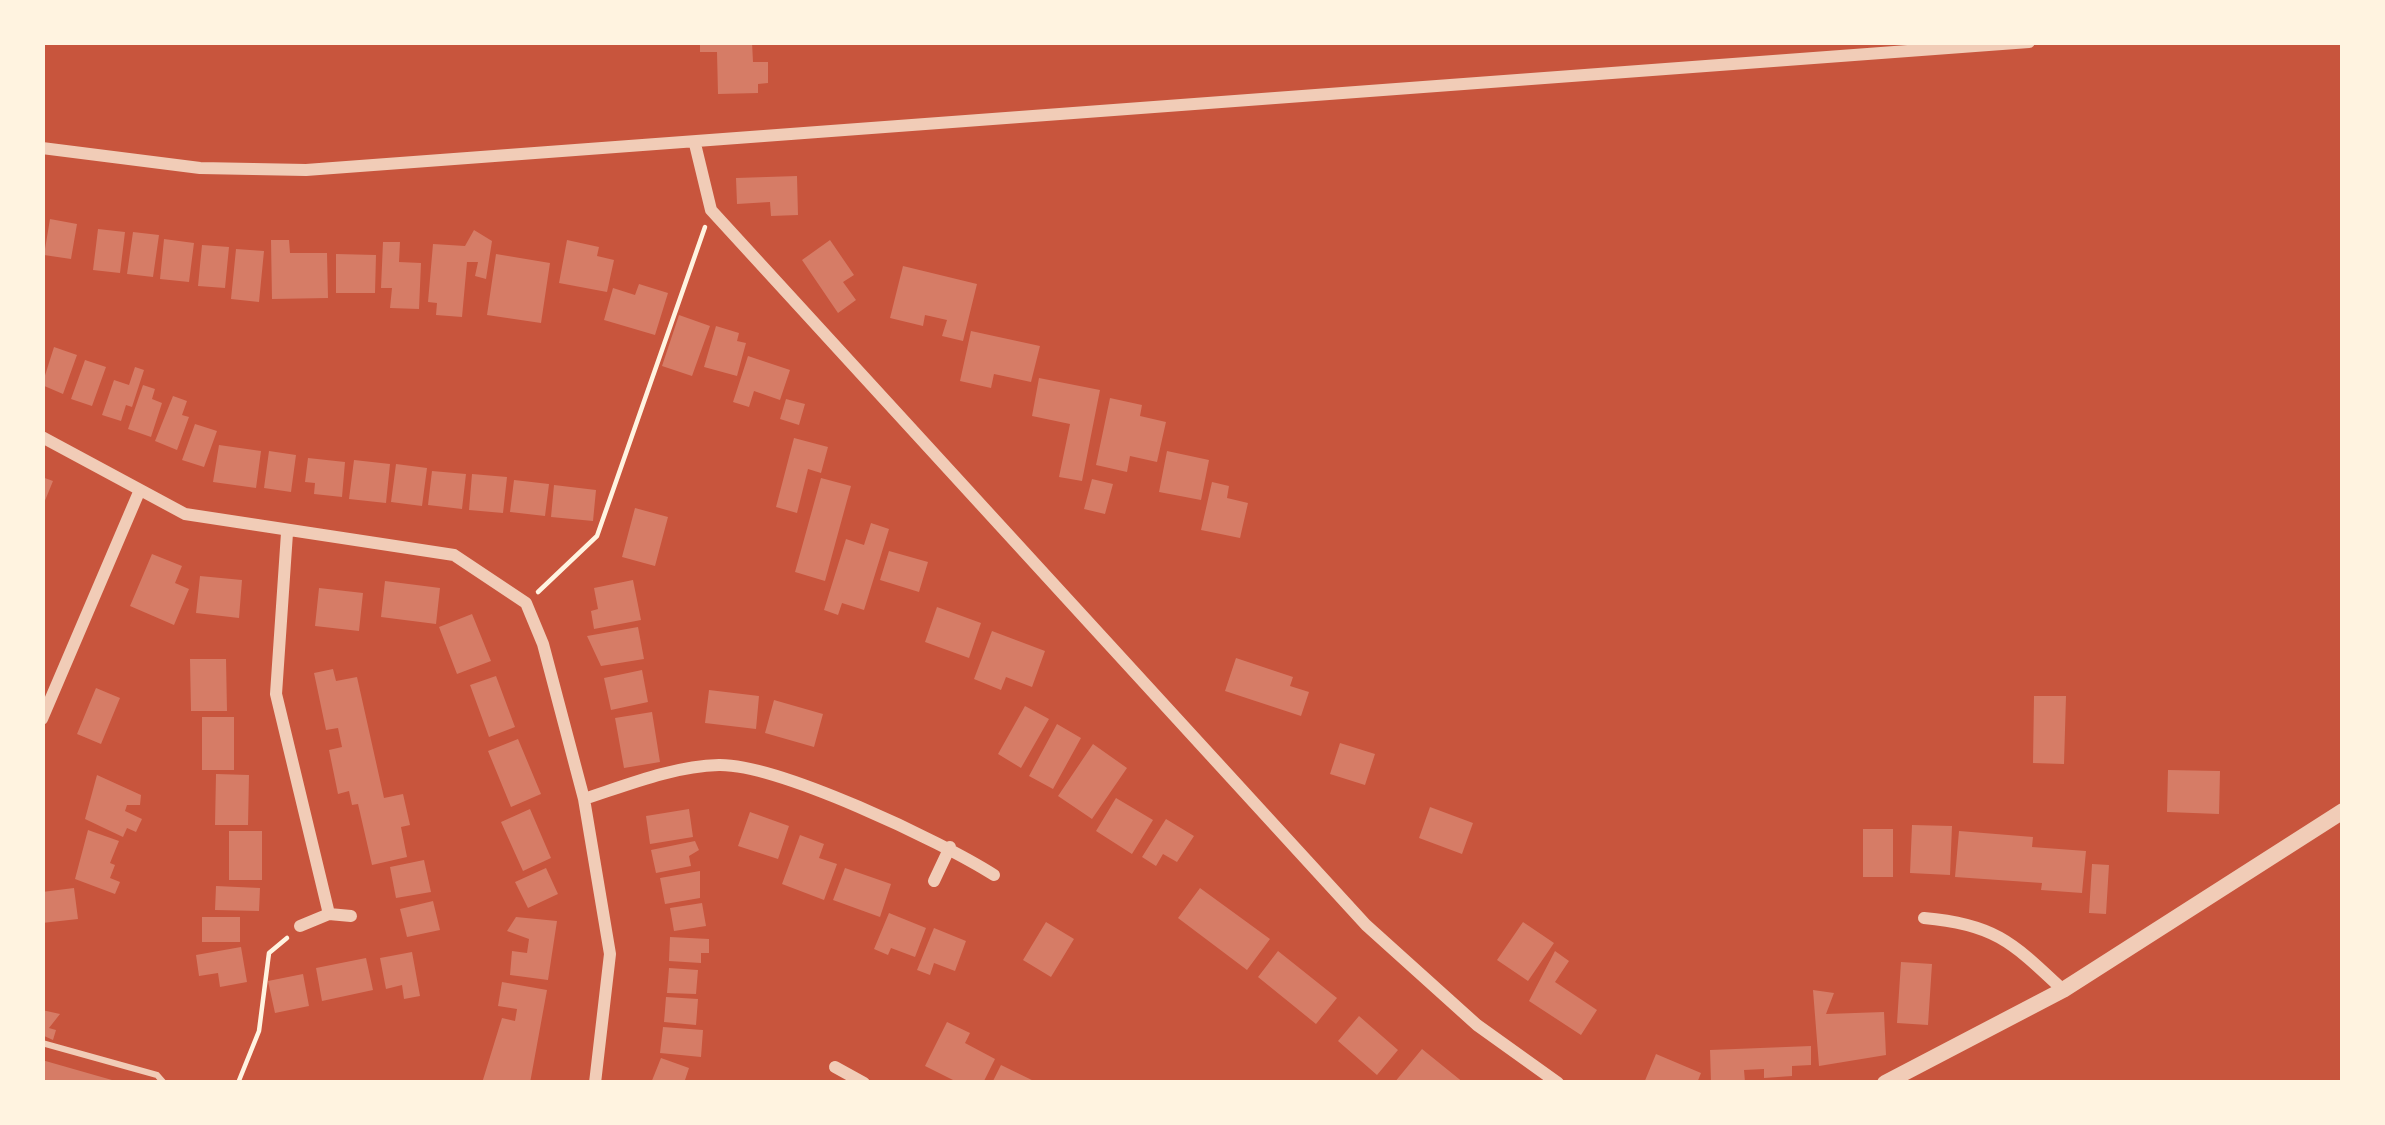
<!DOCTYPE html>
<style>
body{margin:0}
#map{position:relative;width:2385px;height:1125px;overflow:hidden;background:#c8553d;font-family:Arial,sans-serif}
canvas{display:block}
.frame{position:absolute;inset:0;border:45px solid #fff3e0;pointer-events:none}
</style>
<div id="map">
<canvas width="2385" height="1125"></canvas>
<div class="frame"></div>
</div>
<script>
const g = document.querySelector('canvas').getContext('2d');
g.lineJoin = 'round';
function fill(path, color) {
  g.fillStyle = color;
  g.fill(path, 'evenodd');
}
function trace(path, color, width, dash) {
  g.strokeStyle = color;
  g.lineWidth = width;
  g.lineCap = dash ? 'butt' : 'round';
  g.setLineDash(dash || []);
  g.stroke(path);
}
fill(new Path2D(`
 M700,42H752L753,62H768V83L758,84V93L718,94L717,52H700Z
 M797,176L798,215L771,216L770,202L737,204L736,178Z
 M50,219L77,224L71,259L44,255Z
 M98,229L125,232L120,273L93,270Z
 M474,230L492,241L486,279L475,276L478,262H467L462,317L436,315L437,303L428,302L433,244L465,246Z
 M133,232L159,235L153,277L127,274Z
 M164,239L194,243L189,282L160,279Z
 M271,240H289L290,253H327L328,298L272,299Z
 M567,240L599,247L597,256L614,260L607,292L559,283Z
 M830,240L854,275L843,282L856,300L838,313L802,260Z
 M383,242H400L399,262L421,263L419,309L390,308L392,288H381Z
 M202,245L229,247L225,288L198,286Z
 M236,249L264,251L259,302L231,299Z
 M336,254L376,255L375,293H336Z
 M496,254L550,263L541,323L487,315Z
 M903,266L977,284L963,341L942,336L947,320L925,315L923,326L890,318Z
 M639,284L668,293L655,335L604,320L613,288L635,295Z
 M679,315L710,326L692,376L662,366Z
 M716,326L739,333L737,341L746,343L737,376L704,367Z
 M971,331L1040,346L1031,382L994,374L991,388L960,381Z
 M54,347L77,355L63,394L42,385Z
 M748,356L790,370L780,400L754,391L749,407L733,402Z
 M85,360L106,367L92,406L71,399Z
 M135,367L144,370L132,407L126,405L121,421L102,415L114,380L129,385Z
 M1039,378L1100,390L1082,481L1059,477L1070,424L1032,416Z
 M143,385L155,389L152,399L162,403L151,437L128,429Z
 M173,396L187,401L182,415L189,417L177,450L155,441Z
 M1110,398L1142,405L1140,416L1166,422L1157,462L1130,456L1127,472L1096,465Z
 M786,399L805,404L799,425L780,419Z
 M195,424L217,431L204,467L182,460Z
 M794,438L828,447L821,473L808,469L797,513L776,507Z
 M219,445L261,451L256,488L213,482Z
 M269,451L296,455L291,492L264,488Z
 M1167,451L1209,460L1201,500L1159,492Z
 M308,458L345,462L342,497L314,494L315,483L305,482Z
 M354,460L390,464L386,503L349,499Z
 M396,464L427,468L422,506L391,502Z
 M432,471L466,474L462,509L428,505Z
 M472,474L507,477L503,513L469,510Z
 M42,477L53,481L42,508Z
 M821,478L851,486L825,581L795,572Z
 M1092,479L1113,484L1105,514L1084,509Z
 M514,480L549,484L545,516L510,512Z
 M1212,482L1229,486L1227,498L1248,503L1240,538L1201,530Z
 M554,485L596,490L593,521L551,517Z
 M635,508L668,517L655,566L622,557Z
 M871,523L889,529L864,610L842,603L838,615L824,610L846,539L864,545Z
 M889,551L928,562L919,592L880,580Z
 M152,554L182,566L175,583L189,589L174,625L130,606Z
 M200,576L242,580L239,618L196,613Z
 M633,580L641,620L594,629L591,611L598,609L594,588Z
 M385,581L440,588L436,624L381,617Z
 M319,588L363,593L359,631L315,626Z
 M937,607L981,623L969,658L925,642Z
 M472,614L491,661L457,674L439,627Z
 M638,627L644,659L601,666L587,636Z
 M992,631L1045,651L1032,687L1006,677L1001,690L974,679Z
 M1236,658L1293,677L1290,686L1309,692L1301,716L1225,691Z
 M190,659H226L227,711H191Z
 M333,669L336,681L357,677L384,798L403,794L410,825L401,827L407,857L372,865L358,804L352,805L349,791L338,794L329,750L342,747L338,728L326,730L314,673Z
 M642,670L648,702L611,710L604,678Z
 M496,676L515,727L489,737L470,685Z
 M96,688L120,698L101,744L77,734Z
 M709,690L759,696L756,729L705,723Z
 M2034,696H2066L2064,764L2033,763Z
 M774,700L823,714L814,747L765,733Z
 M1025,706L1049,719L1021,768L998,754Z
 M652,712L660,762L624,768L615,718Z
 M202,717H234V770H202Z
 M1057,724L1081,738L1053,789L1029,776Z
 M518,739L541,794L511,807L488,751Z
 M1340,743L1375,754L1365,785L1330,774Z
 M1093,744L1127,768L1092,819L1058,796Z
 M2168,770L2220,771L2219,814L2167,812Z
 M216,774L249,775L248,825H215Z
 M97,775L141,795L140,805H127L125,811L142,819L136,832L127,828L123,837L85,819Z
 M1116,798L1153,820L1132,854L1096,831Z
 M1430,807L1473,823L1462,854L1419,838Z
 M530,809L551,858L523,871L501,822Z
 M689,809L693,837L650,844L646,816Z
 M750,812L789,826L778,859L738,846Z
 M1166,819L1194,836L1177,862L1163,854L1156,866L1142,857Z
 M1912,825L1952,826L1950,875L1910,873Z
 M1863,829H1893V877H1863Z
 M88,830L119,841L110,863L115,865L110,878L120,882L115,894L75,879Z
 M229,831H262V880H229Z
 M1959,831L2033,837L2032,847L2086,851L2082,893L2041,890L2042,883L1955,877Z
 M800,835L824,844L819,858L837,864L824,900L782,884Z
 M695,841L699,850L689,856L691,866L656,873L651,850Z
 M424,860L431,892L396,898L390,867Z
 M2092,864L2109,865L2106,914L2089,913Z
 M546,868L558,894L528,908L515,882Z
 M845,868L891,884L880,917L833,900Z
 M700,871V898L665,904L660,878Z
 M216,886L260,888L259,911L215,910Z
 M74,888L78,919L42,923V892Z
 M1200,888L1270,939L1247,970L1178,918Z
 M433,901L440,930L407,937L400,909Z
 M702,903L706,926L674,931L670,908Z
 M889,913L926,928L915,957L891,948L888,955L874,949Z
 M202,917H240V942H202Z
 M516,917L557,921L548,980L510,975L512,951L527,953L529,939L507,931Z
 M1046,922L1074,939L1051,977L1023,960Z
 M1523,922L1554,943L1528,981L1497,960Z
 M934,928L966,941L955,971L934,963L930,975L917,970Z
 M670,937L709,939V953H701V963L669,961Z
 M241,947L247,982L220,987L218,973L199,976L196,955Z
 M1278,951L1337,998L1316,1024L1258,977Z
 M1555,951L1569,961L1555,982L1597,1010L1581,1035L1529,1001Z
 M412,952L420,996L404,999L402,985L386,989L380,958Z
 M366,958L373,990L322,1001L316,968Z
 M1901,962L1932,964L1928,1025L1897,1023Z
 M669,968L698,970L696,994L667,993Z
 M303,974L309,1006L275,1013L268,981Z
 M502,982L547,990L530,1083H482L502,1018L515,1021L517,1009L498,1006Z
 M1813,990L1834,993L1826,1014L1884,1012L1886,1055L1819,1066Z
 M666,997L698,999L696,1025L664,1022Z
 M42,1010L60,1014L49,1028L56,1030L53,1040L42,1035Z
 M1359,1016L1398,1050L1377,1075L1338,1041Z
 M947,1022L970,1033L965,1043L995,1059L983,1083H959L925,1066Z
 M663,1027L703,1030L701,1057L660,1053Z
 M1811,1046V1065L1792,1066V1076L1764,1078V1069L1744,1070L1745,1082L1711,1083L1710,1050Z
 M1422,1049L1464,1083H1394Z
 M1656,1054L1701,1073L1697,1083H1644Z
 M661,1058L689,1068L684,1083H651Z
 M42,1060L119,1082V1083H42Z
 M1001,1065L1038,1083H992Z`), '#d67c66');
trace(new Path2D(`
 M538,592L597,536L705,227
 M238,1083L259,1031L269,953L287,938`), '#fff3e0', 4.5);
trace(new Path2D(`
 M42,1043L157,1075L164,1083`), '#f1ccb7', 6);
trace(new Path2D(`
 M695,144L711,210L1366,925L1477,1025L1558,1083
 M42,148L200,168L306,170L2029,42
 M42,437L185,514L454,555L526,603L543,644L584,799L610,954L595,1083
 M287,533L276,694L329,914
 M42,719L139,492
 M584,799C627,785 674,766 719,765C778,764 941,841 994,875
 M934,881L950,847
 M1924,918C1995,924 2013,943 2063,990
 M300,926L329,914L351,916
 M835,1067L864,1083`), '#f1ccb7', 12);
trace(new Path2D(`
 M1885,1083L2063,990L2343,811`), '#f1ccb7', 16);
</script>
